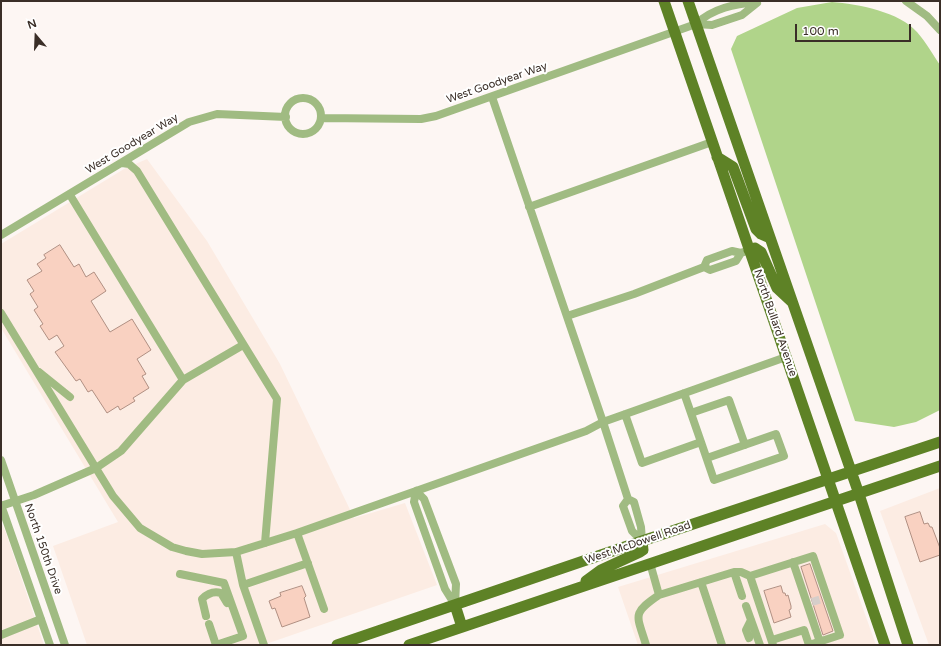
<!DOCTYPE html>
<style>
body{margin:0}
#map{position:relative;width:941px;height:646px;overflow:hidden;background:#fdf6f3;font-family:"Varela Round",sans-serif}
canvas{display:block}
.frame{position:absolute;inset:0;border:2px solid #3a2e27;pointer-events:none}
.north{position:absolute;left:16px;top:16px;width:40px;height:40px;-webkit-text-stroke:3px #fff;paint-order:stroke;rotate:341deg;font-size:11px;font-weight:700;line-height:16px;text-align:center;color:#3a2e27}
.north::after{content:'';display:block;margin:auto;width:14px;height:18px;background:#3a2e27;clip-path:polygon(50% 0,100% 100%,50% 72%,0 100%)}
.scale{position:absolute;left:795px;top:24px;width:116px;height:18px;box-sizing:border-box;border:2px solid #3a2e27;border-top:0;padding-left:5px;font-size:12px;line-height:14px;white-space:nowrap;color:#3a2e27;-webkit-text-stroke:3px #fff;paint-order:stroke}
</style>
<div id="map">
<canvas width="941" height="646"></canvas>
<div class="frame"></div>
<div class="north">N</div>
<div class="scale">100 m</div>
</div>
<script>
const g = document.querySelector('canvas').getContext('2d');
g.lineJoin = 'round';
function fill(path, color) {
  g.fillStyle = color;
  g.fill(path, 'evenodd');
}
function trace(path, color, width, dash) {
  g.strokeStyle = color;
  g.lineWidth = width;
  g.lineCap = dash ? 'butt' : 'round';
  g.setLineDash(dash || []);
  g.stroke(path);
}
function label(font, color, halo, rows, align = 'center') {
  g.font = font + ' "Varela Round",sans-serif';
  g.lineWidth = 4;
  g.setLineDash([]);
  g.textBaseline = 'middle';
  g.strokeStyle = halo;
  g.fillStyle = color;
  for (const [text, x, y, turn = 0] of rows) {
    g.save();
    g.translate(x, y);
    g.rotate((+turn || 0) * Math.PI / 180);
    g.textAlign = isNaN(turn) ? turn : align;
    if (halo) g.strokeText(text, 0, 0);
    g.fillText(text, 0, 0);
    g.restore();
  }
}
fill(new Path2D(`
 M147,159L207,241L280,364L354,518L405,503L437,585L263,645H87L53,546L118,522L1,328V244L124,169Z
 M940,488V645H929L880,511Z
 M1,522L6,533L44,645H1Z
 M825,524L836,533L876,645H638L618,587Z`), '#fcece3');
fill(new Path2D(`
 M832,2C858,4 900,12 917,32C926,42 933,55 940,65V410L916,422L894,427L855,421L731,49L737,36L797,8Z`), '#b0d48a');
const building = new Path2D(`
 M60,245L74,267L79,264L86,277L94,272L106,291L91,301L110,332L132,319L151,350L137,359L146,374L142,376L149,388L133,398L135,401L120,410L118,406L107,413L92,390L88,392L80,379L76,381L55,352L64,346L57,335L49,340L40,326L43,324L34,310L38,307L30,294L34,291L27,280L42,271L37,264L46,258L44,255Z
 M920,512L924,524L928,523L930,527H932L940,548V555L920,562L905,517Z
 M810,564L833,631L823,635L801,567Z
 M302,586L306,596L304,598L310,617L282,627L275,608L272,609L269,601L281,596L280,593Z
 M781,586L783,593H785L786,596L788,595L791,606V609L789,610L791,617L774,623L764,591Z`);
fill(building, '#f9d1c1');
trace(building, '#b19083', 1);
trace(new Path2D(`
 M812,602L822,599`), '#d6ceca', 8, [8, 4]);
trace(new Path2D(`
 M906,1L927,16L940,30
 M696,24L712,25L742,15L757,3
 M492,97L603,422L786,357
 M285 116a18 18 0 1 1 36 0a18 18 0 1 1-36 0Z
 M321,118L421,119L436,116L696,24C713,8 735,4 757,2
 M122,163L129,164L137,171L277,399L265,543
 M70,195L183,380
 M529,207L712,142
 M1,235L189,122L217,114L286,117
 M704,267L710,270L736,261L741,253
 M1,313L113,496L140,528L172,547L186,551L202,554L236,552L297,533L324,609
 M567,316L634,294L704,267L707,260L732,251L741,253L749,250
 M39,372L70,397
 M691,413L729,400L745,445
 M625,414L642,463L701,442L684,393
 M701,442L714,480L784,456L776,434L707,458
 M1,460L65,645
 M416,491L424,499L456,584L455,605
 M416,491L414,502L445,589L455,605
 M628,499L623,506L632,531L642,541
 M1,505L50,645
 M1,506L34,495L96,468L121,451L183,380L243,345
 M297,533L586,431L603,422L628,499L634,502L641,527L642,541
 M236,552L243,585L264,645
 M793,562L820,642
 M734,572L742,596
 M180,574L224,583L243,636L216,645
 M750,576L813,556L840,635L809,645
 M701,582L722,645
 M243,585L308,563
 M659,595L734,572H741L750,576L773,645
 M746,606L760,645
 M206,616L202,599C207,594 214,591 221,593L227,603
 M209,624L216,645
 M1,635L41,619
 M749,638L746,630L751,620
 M772,640L804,630L809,645
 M646,645C637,615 631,614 659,595L650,563`), '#a0bb82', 8);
trace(new Path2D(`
 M664,1L885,645
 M688,1L859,494L908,645
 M717,157L733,167L756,229L761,234L770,238
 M749,250L755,248L761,252L777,288L792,302
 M586,581L601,570L640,552L643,550L642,541
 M455,605L462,627
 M337,645L642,541L940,442
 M409,645L940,466`), '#5e8226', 11);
label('11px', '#3a2e27', '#fff', [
 ["West Goodyear Way",497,83,-19],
 ["West Goodyear Way",132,144,-31],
 ["North Bullard Avenue",775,323,71],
 ["West McDowell Road",638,543,-19],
 ["North 150th Drive",43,549,71]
]);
</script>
